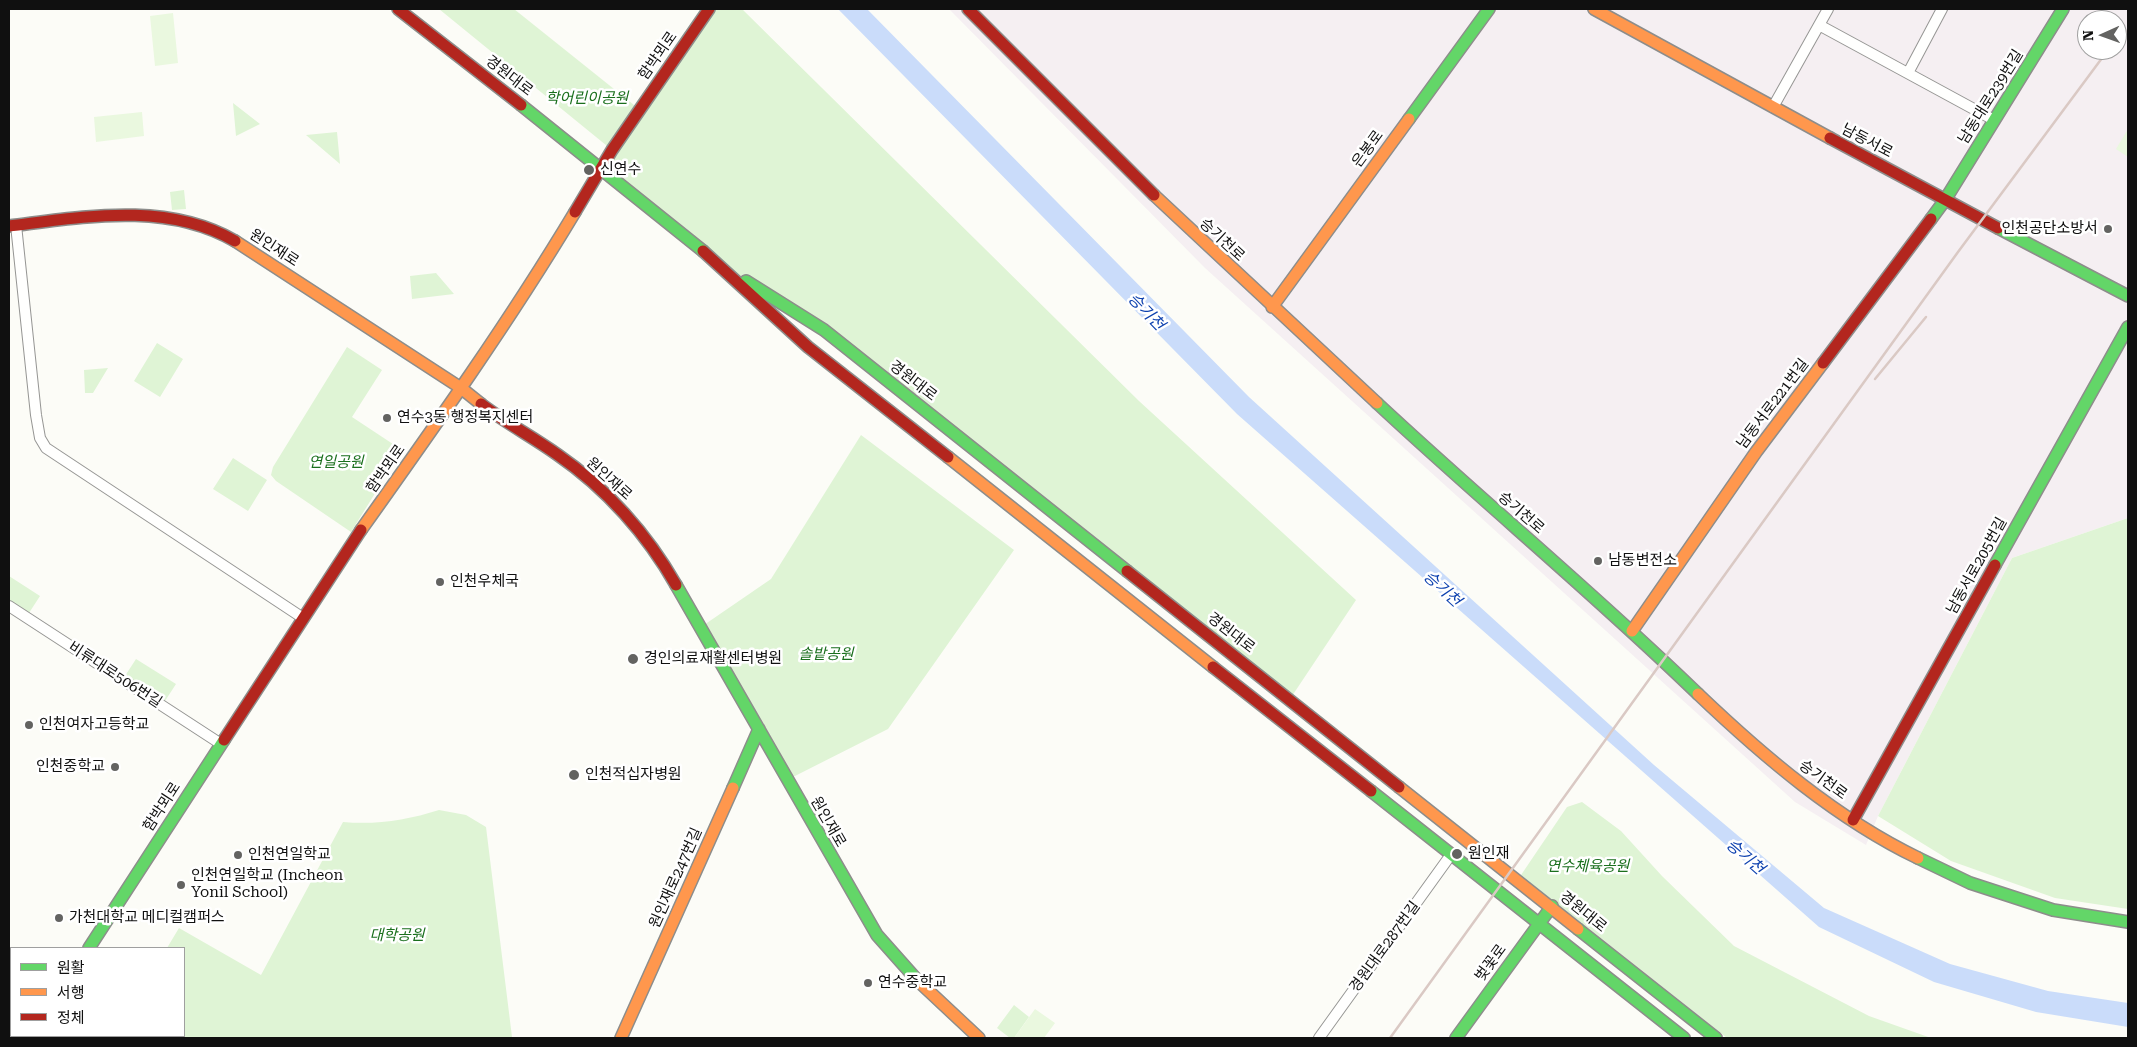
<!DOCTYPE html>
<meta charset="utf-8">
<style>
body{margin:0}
#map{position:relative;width:2137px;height:1047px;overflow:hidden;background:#fcfcf7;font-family:"Roboto Serif","Noto Sans KR",serif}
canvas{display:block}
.frame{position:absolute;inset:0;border:10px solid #101010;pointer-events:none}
.legend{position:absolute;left:10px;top:947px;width:175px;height:90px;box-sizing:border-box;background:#fff;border:1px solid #9f9f9f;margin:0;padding:6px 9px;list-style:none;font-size:15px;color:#101010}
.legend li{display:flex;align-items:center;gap:10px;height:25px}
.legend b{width:25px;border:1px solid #9f9f9f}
.north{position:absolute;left:2077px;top:10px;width:50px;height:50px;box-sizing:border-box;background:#fff;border:1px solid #9f9f9f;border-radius:50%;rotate:268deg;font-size:14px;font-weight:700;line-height:20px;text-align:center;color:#101010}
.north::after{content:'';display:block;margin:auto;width:18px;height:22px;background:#636361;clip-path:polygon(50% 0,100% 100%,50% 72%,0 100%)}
</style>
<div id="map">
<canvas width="2137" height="1047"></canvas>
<div class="frame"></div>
<ul class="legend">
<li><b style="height:6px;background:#63d668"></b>원활</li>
<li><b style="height:6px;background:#ff974d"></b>서행</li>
<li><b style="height:6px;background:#b3261e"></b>정체</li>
</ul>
<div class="north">N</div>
</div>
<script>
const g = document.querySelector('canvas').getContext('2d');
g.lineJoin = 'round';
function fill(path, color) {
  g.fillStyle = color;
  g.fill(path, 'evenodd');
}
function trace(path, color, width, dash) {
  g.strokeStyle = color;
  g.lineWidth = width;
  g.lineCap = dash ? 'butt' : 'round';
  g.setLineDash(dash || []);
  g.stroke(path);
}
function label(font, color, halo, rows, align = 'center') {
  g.font = font + ' "Roboto Serif","Noto Sans KR",serif';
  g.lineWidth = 5;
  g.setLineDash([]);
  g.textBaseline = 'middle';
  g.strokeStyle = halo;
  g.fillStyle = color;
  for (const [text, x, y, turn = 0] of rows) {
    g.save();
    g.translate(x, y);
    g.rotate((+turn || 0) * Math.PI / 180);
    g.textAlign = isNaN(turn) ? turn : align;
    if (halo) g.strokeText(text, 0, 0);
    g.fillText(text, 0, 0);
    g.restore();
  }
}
fill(new Path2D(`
 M949,9H2128V518L2012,558L1878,816L1866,845L1795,802L1205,268ZM2087,20H2117V50H2087Z`), '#f5eff2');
fill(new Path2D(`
 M439,9H514L639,109L612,150Z
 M709,9H742L1139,401L1356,600L1290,699L824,330L718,263L603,169Z
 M233,103L260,124L236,136Z
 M337,132L340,164L306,135Z
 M184,190L186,209L172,210L170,192Z
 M436,273L454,294L412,299L410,276Z
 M157,343L183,359L160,397L134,381Z
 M347,347L382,370L352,417L402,450L351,532L276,481L271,475L273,467Z
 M108,368L93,393H85L84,370Z
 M861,435L1014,550L888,729L787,780L701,627L771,579Z
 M233,458L267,480L248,511L213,489Z
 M2128,518V909L2055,898L1951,861L1878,816L2012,558Z
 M9,576L40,596L29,613L9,601Z
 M136,659L176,684L165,701L125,676Z
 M1582,802L1621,831L1662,876L1734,946L1869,1016L1931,1038H1727L1521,875L1567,807Z
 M439,810L466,815L486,827L512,1037L516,1038H61L63,1036H184V948H167L179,928L261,975L343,822C376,825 408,820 439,810Z
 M1014,1005L1029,1017L1014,1038H1010L997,1028Z`), '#dff4d5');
fill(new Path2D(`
 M173,13L178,63L155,66L150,16Z
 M142,112L144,136L96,142L94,117Z
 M2128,129V157L2116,149Z
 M1035,1009L1055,1023L1044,1038H1014Z`), '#eaf8df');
fill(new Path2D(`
 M838,9H867L1249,397L1654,765L1824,908L1950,964L2048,991L2128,1003V1027L2036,1012L1934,982L1819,927L1237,414Z`), '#cadcfa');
const street = new Path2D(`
 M1819,25L1994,120
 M1908,73L1942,9
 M1773,107L1828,9
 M16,225L36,415L40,438L46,448L303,618
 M9,606L221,744
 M1319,1038L1450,856`);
const fast = new Path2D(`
 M521,105L703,251
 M1409,119L1489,9
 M1931,219L1945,200L2063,9
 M1998,228L2128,296
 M746,281L824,330L1127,571
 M1377,403C1483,502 1594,593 1698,694
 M1995,565L2128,327
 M676,585L877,935L917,980
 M733,788L759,729
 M1371,791L1684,1038
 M1918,858L1970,883L2053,910L2128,922
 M1578,929L1716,1038
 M89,948L224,740
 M1456,1038L1552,906`);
const slow = new Path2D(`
 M1594,9L1830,138
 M1154,195L1377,403
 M235,241L461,388L481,404
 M1272,307L1409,119
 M948,457L1213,667
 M361,530C435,426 509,322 575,212
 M1632,631L1756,452L1823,363
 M1698,694C1763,756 1837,819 1918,858
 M1399,787L1578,929
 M917,980L979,1038
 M621,1038L733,788`);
const jam = new Path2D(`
 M398,9L521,105
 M968,9L1154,195
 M1830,138L1998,228
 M575,212L612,150L709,9
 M9,226C83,217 166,201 235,241
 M703,251L808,347L948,457
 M1823,363L1931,219
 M481,404C506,423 533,437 558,455C606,488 647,534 676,585
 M1127,571L1399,787
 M1213,667L1371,791
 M224,740L361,530
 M1853,820L1995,565
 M31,1038L32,1036`);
trace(street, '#969694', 12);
trace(fast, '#8d8d8b', 14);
trace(slow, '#8d8d8b', 14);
trace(jam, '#8d8d8b', 14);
trace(street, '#fffffe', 10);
trace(fast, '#63d668', 11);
trace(slow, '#ff974d', 11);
trace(jam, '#b3261e', 11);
trace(new Path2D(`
 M2117,46L2128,30
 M1875,379L1926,317
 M1390,1038L1958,252L2108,50`), '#dac9c4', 2.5);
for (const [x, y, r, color] of [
 [589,170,6,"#636361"],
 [2108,229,5,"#636361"],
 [387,418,5,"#636361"],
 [1598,561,5,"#636361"],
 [440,582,5,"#636361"],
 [633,659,6,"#636361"],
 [29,725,5,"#636361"],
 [115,767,5,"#636361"],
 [574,775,6,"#636361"],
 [1457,854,6,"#636361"],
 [238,855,5,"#636361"],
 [181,885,5,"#636361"],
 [59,918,5,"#636361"],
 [868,983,5,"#636361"]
]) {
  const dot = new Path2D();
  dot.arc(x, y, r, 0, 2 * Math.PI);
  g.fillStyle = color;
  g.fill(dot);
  trace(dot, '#fff', 2);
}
label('15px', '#101010', '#fff', [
 ["함박뫼로",658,56,-55],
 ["경원대로",509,76,38],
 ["남동대로239번길",1991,97,-58],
 ["남동서로",1867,141,28],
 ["은봉로",1368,149,-54],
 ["승기천로",1222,240,43],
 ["원인재로",274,248,33],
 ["경원대로",913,381,38],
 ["남동서로221번길",1773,404,-53],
 ["함박뫼로",386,469,-55],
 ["원인재로",609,479,42],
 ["승기천로",1521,513,41],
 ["남동서로205번길",1977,566,-61],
 ["경원대로",1231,633,38],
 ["비류대로506번길",115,675,33],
 ["승기천로",1823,780,36],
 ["함박뫼로",162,807,-57],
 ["원인재로",828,822,60],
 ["원인재로247번길",676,878,-66],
 ["경원대로",1583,912,39],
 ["경원대로287번길",1385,947,-54],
 ["벚꽃로",1491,963,-54]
]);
label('italic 15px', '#1a6f1d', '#fff', [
 ["학어린이공원",587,99],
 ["연일공원",336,463],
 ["솔밭공원",826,655],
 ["연수체육공원",1588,867],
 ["대학공원",397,936]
]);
label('15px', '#101010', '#fff', [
 ["신연수",600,170],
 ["인천공단소방서",2098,229,"right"],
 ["연수3동 행정복지센터",397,418],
 ["남동변전소",1608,561],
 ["인천우체국",450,582],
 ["경인의료재활센터병원",644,659],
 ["인천여자고등학교",39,725],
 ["인천중학교",105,767,"right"],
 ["인천적십자병원",585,775],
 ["원인재",1468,854],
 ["인천연일학교",248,855],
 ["인천연일학교 (Incheon",191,876],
 ["Yonil School)",191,893],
 ["가천대학교 메디컬캠퍼스",69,918],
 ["연수중학교",878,983]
], 'left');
label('italic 16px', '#0d41af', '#fff', [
 ["승기천",1146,312,46],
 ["승기천",1442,589,42],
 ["승기천",1745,857,41]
]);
</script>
